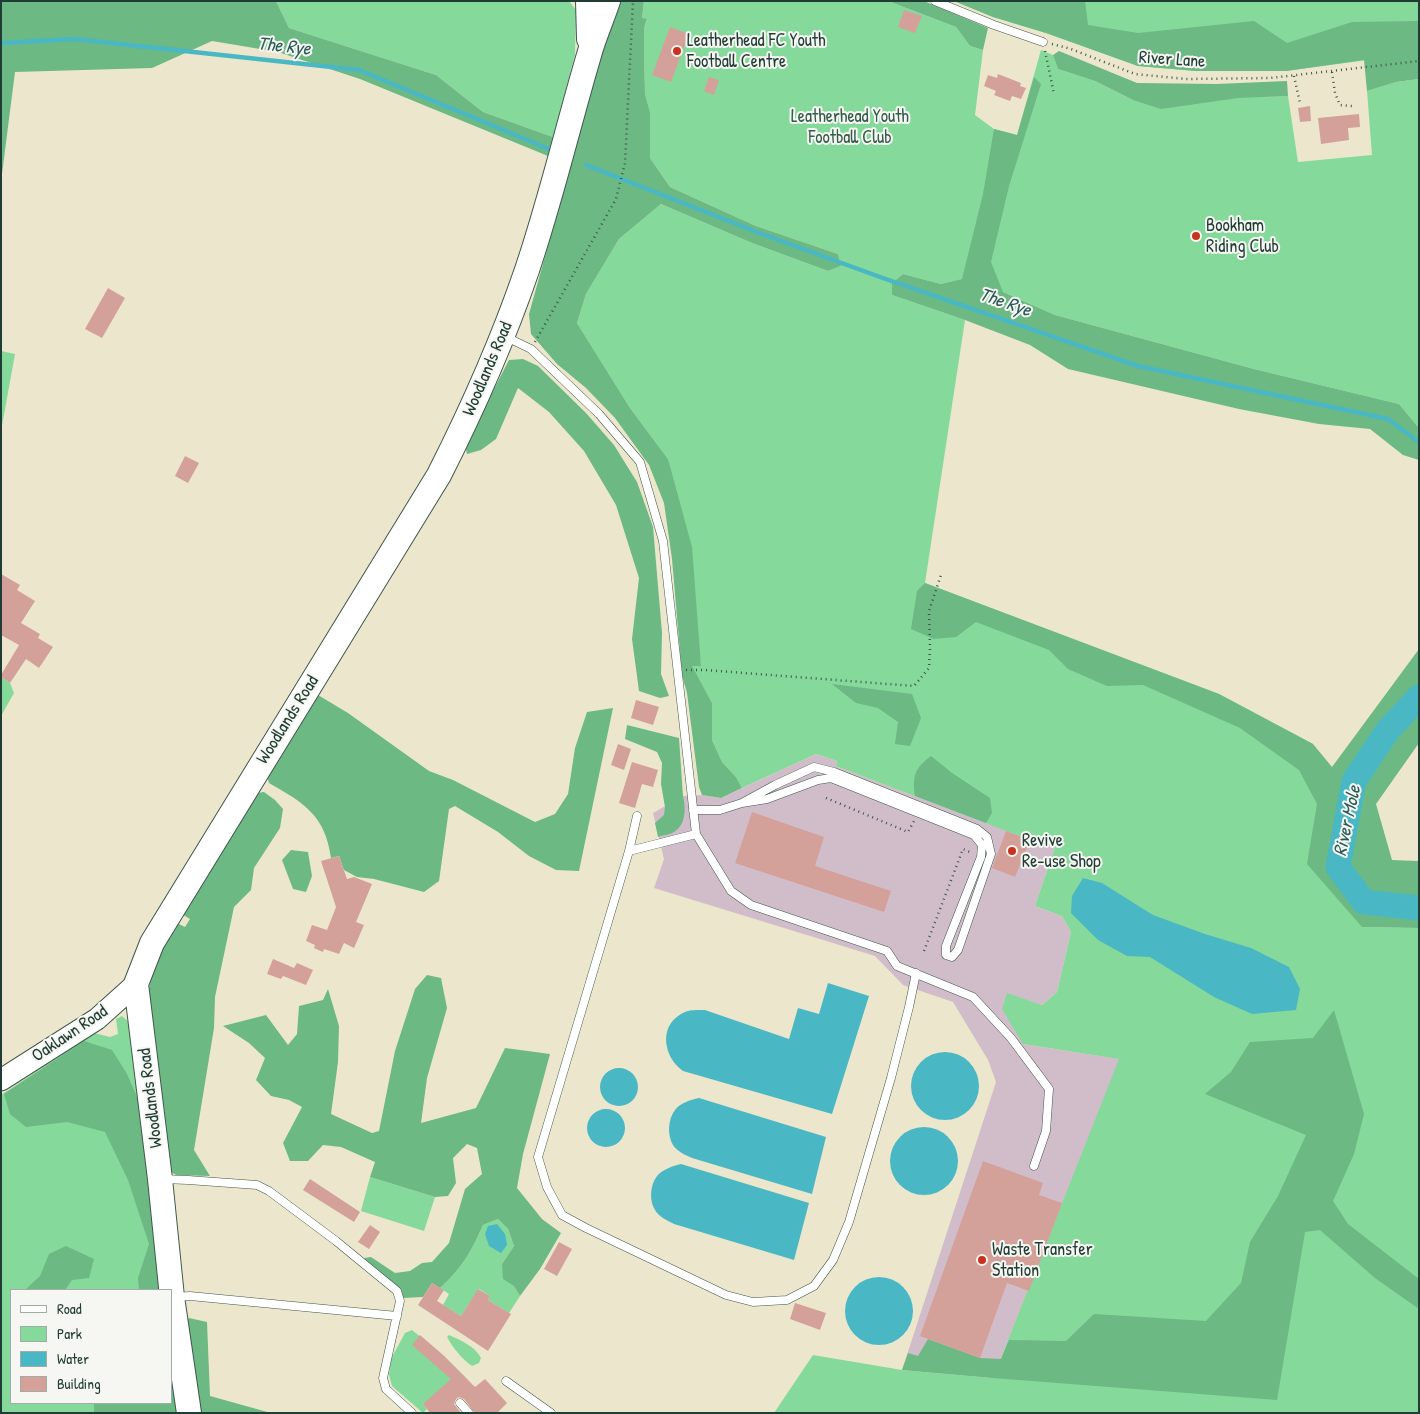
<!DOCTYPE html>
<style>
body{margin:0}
#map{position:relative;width:1420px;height:1414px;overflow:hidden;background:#ece7cc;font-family:"Patrick Hand",sans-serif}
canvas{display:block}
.frame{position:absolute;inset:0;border:2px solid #1f3d34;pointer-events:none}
.legend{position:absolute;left:10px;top:1289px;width:162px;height:115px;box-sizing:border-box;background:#f6f6f2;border:1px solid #a0aca6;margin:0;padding:6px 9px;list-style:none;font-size:15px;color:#1f3d34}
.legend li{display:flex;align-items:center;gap:10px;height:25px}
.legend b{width:25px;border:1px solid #a0aca6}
</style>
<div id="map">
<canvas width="1420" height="1414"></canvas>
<div class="frame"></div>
<ul class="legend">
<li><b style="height:6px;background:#fff"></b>Road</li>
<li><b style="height:14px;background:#85d99b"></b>Park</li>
<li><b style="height:14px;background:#4ab8c4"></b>Water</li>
<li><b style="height:14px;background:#d3a19a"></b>Building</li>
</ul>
</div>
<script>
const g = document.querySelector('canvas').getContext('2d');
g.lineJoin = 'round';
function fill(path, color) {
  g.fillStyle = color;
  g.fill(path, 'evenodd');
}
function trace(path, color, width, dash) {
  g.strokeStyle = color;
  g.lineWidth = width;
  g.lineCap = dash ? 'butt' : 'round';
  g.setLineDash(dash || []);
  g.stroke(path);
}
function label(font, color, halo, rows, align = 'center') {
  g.font = font + ' "Patrick Hand",sans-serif';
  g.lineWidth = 4;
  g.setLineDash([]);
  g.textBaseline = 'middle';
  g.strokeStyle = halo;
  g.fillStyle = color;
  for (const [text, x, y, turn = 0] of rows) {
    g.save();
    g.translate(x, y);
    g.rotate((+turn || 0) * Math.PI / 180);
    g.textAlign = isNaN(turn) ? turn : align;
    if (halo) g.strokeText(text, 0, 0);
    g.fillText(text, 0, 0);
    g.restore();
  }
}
fill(new Path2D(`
 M816,754L837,761L836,766L986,823L1055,847L1035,906L1062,916L1071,932L1057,992L1042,1005L1007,994L1023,1044L1120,1059L993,1378L902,1370L996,1082L988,1060L953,1002L903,985L875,956L654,888L664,859L653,813L683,796L702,795L721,798Z`), '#d1bdca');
fill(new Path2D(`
 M276,1H569L576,10L575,55L553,137L483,112L436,75L289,28Z
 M644,1H888L956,27L970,46L983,50L975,115L994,129L1017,135L1041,50L1053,55L1058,69L1095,81L1133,100L1288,96L1298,162L1372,155L1367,91L1396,82L1419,79V428L1399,404L1254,369L1055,315L1003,292L963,279L941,284L903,274L892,283V295L965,320L925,583L1219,694L1313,744L1362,927L1419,928V1413H774L813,1355L902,1370L993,1378L1119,1059L1023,1044L1002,1009L1007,993L1042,1005L1057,992L1071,932L1062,916L1035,906L1055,847L1034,838L1030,840L836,766L837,761L816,754L742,788L736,777L722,762L712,740V703L691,666L701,665L668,459L630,408L577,323L586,294L619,239L661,204L752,243L828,271L841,266L838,254L756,226L670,187L650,158V112L645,94L644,51V28L647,20L642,18Z
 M954,1H1419V53L1286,71H1196L1138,66L1046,33L993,17Z
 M1,351L15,354L1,431Z
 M1,677L10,683L14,693L1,716Z
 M122,1016L130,1023L164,1290H11V1403H171L180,1413H1V1095L94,1033L110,1037L118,1034L116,1019Z
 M370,1177L435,1197L424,1231L361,1211Z
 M498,1219L508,1229L514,1246L502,1264L520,1296L509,1313L488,1300L490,1296L479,1289L461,1316L443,1305L449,1294L440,1288C462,1268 471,1252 483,1225Z
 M412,1330L444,1356L468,1380L458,1390L423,1404L427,1409L423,1413L392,1386L389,1375L391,1359L405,1333Z
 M449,1335C460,1340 475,1346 481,1358L479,1363L472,1366C462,1359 453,1348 447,1337Z`), '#85d99b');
fill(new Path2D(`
 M1,1H276L289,28L436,75L483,112L553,137L548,156L360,79L278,52L212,41L152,68L15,72L1,182Z
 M616,1H644L642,18L647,19L644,28V51L645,94L650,112V158L670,187L756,226L838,254L841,266L828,271L752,243L661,204L619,239L586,294L577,323L630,408L668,459L692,547L701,666H692L712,703V740L722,762L736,777L742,788L721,798L702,795L699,787L687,693L682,675L672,559L664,503L649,465L615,418L586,388L557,364L531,334L529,314Z
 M888,1H924L988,28L983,50L970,46L956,27Z
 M954,1H1085L1088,25L1138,33L1254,21L1287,43L1352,22L1419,21V79L1396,82L1367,91L1364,60L1286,71H1196L1138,66L1046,33L993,17Z
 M1059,51L1137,83L1216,84L1287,81L1288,96L1238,98L1161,109L1133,100L1095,81L1058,69L1053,55Z
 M1034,77L1041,84L1009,186L991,262L1003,292L1055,315L1254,369L1399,404L1419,428V460L1403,455L1370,429L1319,424L1239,409L1068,369L1030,345L965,320L892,295V283L903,274L941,284L962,279L983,194L994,129L1017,135Z
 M523,359L538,366L586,413L614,445L637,482L653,527L662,633L661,674L669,696L660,698L639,691L632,639L639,578L616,505L584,451L549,412L518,388L496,439L481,450L467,454L465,445L509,360Z
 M925,583L1219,694L1313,744L1332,767L1419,649V743L1376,804L1392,860L1419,861V928L1362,927L1307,864L1317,804L1299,770L1240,728L1143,685L1107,686L1068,669L1049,650L976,622L956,637L934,639L911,629L917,591Z
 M832,684L912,694L921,718L910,746L895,744L898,722L878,708L856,703Z
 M318,695L348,713L429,771L453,780L535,822L555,814L568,794L575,748L587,712L613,708L579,871L556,870L529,856L498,832L455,806L449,809L439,881L424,892L374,879L357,877L344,870L339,856L331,858C325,815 304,803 269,783L267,776Z
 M627,725L679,738L683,796C686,808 686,825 674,832C670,835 663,835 658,837L655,823L664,815L665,807L661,784L662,763L657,752L625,739Z
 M931,756L952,773L990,798L992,813L986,823L915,796C912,776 915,768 931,756Z
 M264,792L275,800L283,809L280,828L254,868L251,890L234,907L215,997L214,1028L194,1150L210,1176L176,1175L168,1170L148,993L155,961L175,922L185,927L190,919L180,913L256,793Z
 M291,850L308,852L312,876L306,892L293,889L282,860Z
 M427,975L441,978L447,1008L427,1078L421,1123L476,1108L505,1048L550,1054L523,1154L517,1188L542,1219L561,1233L540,1269L520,1296L514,1286L503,1279L502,1264L514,1246L508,1229L498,1219L483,1225C471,1252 462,1268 440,1288L432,1283L423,1297L403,1298L366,1263L364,1258L371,1257L395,1273L410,1271L422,1263L432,1262L449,1243L465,1189L482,1174L477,1148L467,1144L453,1158L456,1183L448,1196L435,1197L370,1177L375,1162L341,1147L323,1145L308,1161H290L283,1143L302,1107L289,1100L271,1096L256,1080L265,1058L249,1043L223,1026L266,1015L288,1045L297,1034L299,1006L323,1000L328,989L339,1026L338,1062L331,1114L372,1133L379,1131L395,1051L415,989Z
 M1334,1010L1364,1114L1354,1154L1333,1201L1348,1224L1419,1279V1309L1375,1278L1320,1230L1305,1232L1277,1400L993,1378L902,1370L908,1353L918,1356L928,1339L980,1358L1001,1359L1009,1340L1066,1341L1094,1314L1206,1321L1241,1283L1250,1242L1278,1196L1306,1135L1205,1094L1231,1072L1250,1042L1313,1038Z
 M84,1041L112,1050L127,1074L141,1106L164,1290H139L138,1278L149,1244L128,1180L105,1132L67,1122L26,1127L10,1114L4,1094Z
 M66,1246L94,1259L89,1278L72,1280L65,1290H25L40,1276L49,1254Z
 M189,1318L207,1322L210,1396L271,1413H198L184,1323Z
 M171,1346L180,1413H94V1403H171Z`), '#6cb983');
fill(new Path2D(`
 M1083,878L1102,883L1153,915L1205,934L1251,948L1289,967L1300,989L1296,1010L1252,1014L1214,997L1150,957L1127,956L1098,940L1071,913L1072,896Z
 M828,983L869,996L832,1114L683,1071C664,1058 658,1027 681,1014C688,1009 697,1010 705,1010L789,1039L798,1008L819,1014Z
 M911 1086a34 34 0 1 1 68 0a34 34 0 1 1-68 0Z
 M600 1087a19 19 0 1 1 38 0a19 19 0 1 1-38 0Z
 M699,1098L826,1137L812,1194L692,1158C685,1155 677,1151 673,1145C667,1135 668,1119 675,1110C680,1103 690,1100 699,1098Z
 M587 1128a19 19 0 1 1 38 0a19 19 0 1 1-38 0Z
 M890 1161a34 34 0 1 1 68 0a34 34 0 1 1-68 0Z
 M681,1164L809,1203L794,1260L674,1224C668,1221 659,1217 655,1210C649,1201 650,1185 657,1176C663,1169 673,1166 681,1164Z
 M497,1224L505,1234L507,1245L501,1253L489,1246L485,1234L488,1226Z
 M845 1311a34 34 0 1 1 68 0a34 34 0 1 1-68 0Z`), '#4ab8c4');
trace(new Path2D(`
 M1,43L74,39L359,70L549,149
 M586,165L762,234L880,277L1138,366L1388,419L1419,442`), '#4ab8c4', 4.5);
trace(new Path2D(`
 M1419,697L1388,730L1354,781L1338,867L1364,902L1419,908`), '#4ab8c4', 25);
fill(new Path2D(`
 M904,10L922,16L915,33L898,27Z
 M670,27L689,34L671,82L652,75Z
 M998,74L1021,83L1020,86L1026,88L1021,99L1012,96L1010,101L994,95L996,91L984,86L988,75L997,78Z
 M709,77L719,80L714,95L704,91Z
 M1310,106L1311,121L1300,122L1298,108Z
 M1359,114L1360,127L1348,128L1349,140L1321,144L1318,118Z
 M108,288L125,298L102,338L85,329Z
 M185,456L199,463L188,483L175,476Z
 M1,574L20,585L17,590L35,601L21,623L40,634L38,638L53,647L39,668L26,659L10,683L1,677V675L19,645L1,635Z
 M636,700L659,707L653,725L631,718Z
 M618,744L631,749L624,770L611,765Z
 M632,762L658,770L653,787L642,784L635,808L619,803Z
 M752,812L824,837L815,866L891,891L884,912L735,863Z
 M1006,831L1030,840L1015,877L992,868Z
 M339,856L347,879L354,877L372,884L356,922L364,925L354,948L344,943L339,954L324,949L323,952L314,948L315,945L306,941L312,925L327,930L336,907L321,861Z
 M273,959L294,968L297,963L313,970L306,985L283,976L281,979L267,974Z
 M983,1161L1043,1183L1039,1195L1062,1203L1029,1291L1007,1283L980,1358L920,1336Z
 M310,1179L360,1212L354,1222L303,1190Z
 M370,1225L380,1232L369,1249L358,1242Z
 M559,1242L572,1249L557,1276L544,1269Z
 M432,1283L444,1290L437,1301L461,1316L478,1289L490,1296L488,1300L511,1314L488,1351L418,1305Z
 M795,1303L826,1313L820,1330L790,1319Z
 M420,1335L442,1354L475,1387L485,1379L507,1403L497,1413H475L464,1399L459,1397L456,1399L454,1404L461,1413H430L423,1404L451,1379L412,1345Z`), '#d3a19a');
const lane = new Path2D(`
 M935,1L994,25L1043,42
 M506,337L531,349L599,414L640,462L663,541L696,834L731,891L751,905L887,951L897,966L973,997L1011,1038L1049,1089L1046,1131L1034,1166
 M693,810H720L742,803L767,799L818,780L831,778L974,835L982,845L981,857L946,946V955L952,957L958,950L991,854L987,837L977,829L834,772L814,767L775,785L742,803
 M696,834L629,851L538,1157L547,1187L562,1215L586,1228L726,1295L753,1302L787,1300L814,1286L833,1260L849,1222L891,1078L909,1007L916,973
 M629,851L637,816
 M162,1179L188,1180L257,1185L269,1191L336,1241L397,1291L400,1301L383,1378L386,1389L412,1413
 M175,1297L190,1296L397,1316
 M506,1381L551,1413
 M460,1403L469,1413`);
const secondary = new Path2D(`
 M1,1080L97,1019L136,984`);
const primary = new Path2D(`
 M588,1L589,39
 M189,1413L172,1297L160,1179L136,984L152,943L439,475C473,408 503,340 527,270C551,199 568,126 589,55C594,37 602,19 608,1`);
trace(lane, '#3e564b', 9);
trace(secondary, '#3e564b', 23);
trace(primary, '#3e564b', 26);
trace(new Path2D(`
 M1052,44L1071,49L1135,74L1186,79L1270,78L1419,61
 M1045,51L1054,94
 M1332,72L1335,93L1340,105L1352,106
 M1294,76L1300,103
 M535,342L616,199L625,163L633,1
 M686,670H705L914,686L929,668L930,647L929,611L941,575
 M826,798L908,832L914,821
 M924,951L963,849L972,853`), '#3e564b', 2.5, [1, 4]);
trace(lane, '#fff', 8);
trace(secondary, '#fff', 21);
trace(primary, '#fff', 24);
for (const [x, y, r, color] of [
 [677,51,5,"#c8321e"],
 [1196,236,5,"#c8321e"],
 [1012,851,5,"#c8321e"],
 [982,1260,5,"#c8321e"]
]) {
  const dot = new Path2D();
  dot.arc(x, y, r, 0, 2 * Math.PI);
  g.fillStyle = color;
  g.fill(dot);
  trace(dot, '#f6f6f2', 2);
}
label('18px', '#1f3d34', '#f6f6f2', [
 ["Leatherhead FC Youth",687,41],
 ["Football Centre",687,62],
 ["Bookham",1206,226],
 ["Riding Club",1206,247],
 ["Revive",1022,841],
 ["Re-use Shop",1022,862],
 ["Waste Transfer",992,1250],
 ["Station",992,1271]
], 'left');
label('18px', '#1f3d34', '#f6f6f2', [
 ["River Lane",1172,60,4],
 ["Woodlands Road",488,369,-67],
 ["Woodlands Road",288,720,-58],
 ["Oaklawn Road",70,1034,-34],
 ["Woodlands Road",151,1098,-97]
]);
label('18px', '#335c49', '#f6f6f2', [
 ["Leatherhead Youth",850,117],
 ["Football Club",850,138]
]);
label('italic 19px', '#2a5c58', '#f6f6f2', [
 ["The Rye",284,47,6],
 ["The Rye",1005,303,19],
 ["River Mole",1348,821,-78]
]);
</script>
